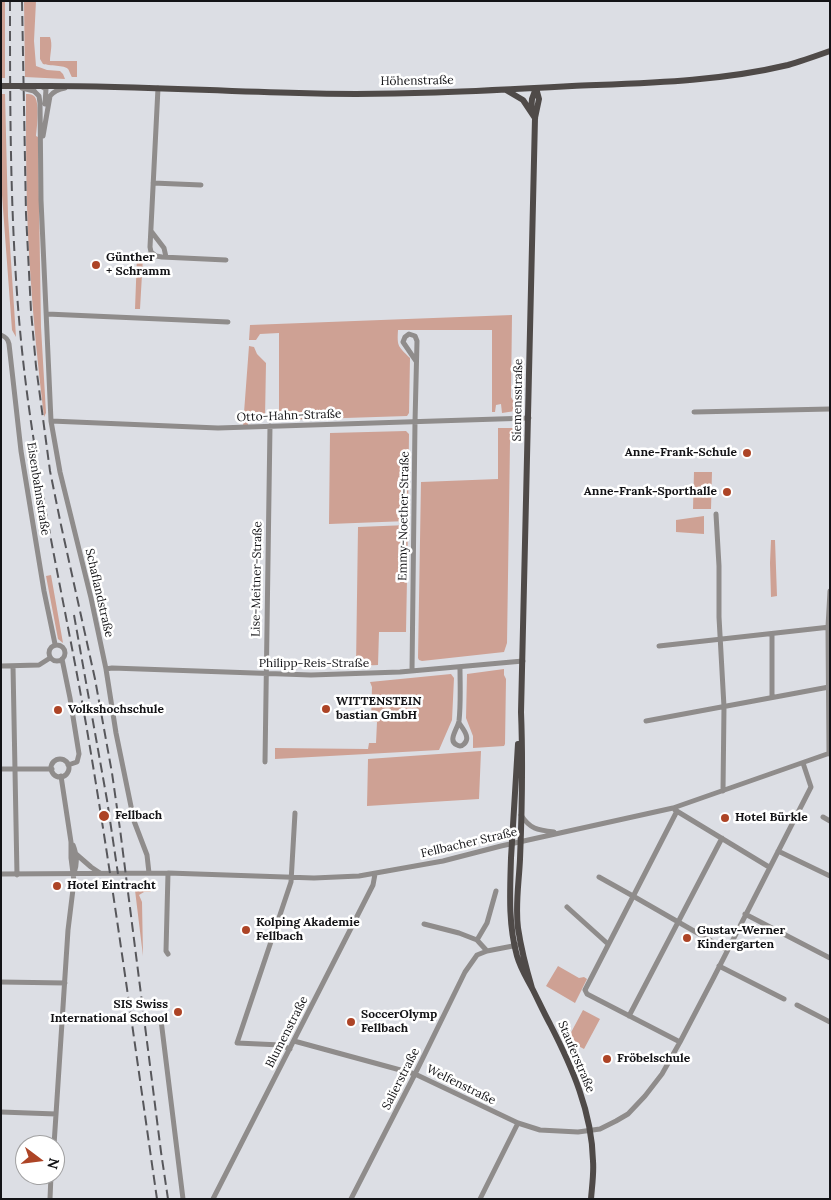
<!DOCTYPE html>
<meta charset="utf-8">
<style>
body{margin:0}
#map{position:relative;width:831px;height:1200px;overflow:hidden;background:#dcdee4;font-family:Lora,serif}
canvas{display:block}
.frame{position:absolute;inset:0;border:2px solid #131316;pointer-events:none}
.north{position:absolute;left:15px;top:1135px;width:50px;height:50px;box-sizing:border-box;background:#fff;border:1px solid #a1a1a2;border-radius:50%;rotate:105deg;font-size:14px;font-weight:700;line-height:20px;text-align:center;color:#131316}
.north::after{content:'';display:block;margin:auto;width:18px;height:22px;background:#ad4426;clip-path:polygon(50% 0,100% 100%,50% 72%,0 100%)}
</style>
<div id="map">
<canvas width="831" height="1200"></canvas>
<div class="frame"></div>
<div class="north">N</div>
</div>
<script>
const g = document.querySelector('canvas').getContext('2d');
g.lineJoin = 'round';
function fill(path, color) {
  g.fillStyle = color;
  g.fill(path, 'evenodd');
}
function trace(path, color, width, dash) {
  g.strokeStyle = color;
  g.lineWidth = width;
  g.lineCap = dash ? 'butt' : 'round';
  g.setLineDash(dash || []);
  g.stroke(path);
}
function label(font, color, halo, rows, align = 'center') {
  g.font = font + ' Lora,serif';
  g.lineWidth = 5;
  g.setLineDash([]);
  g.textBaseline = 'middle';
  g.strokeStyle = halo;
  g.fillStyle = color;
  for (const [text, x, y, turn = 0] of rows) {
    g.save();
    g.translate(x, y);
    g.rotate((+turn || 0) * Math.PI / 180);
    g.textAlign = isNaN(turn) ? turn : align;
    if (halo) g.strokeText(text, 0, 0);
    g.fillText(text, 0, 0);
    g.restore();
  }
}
fill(new Path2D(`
 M1,1H5V78H1Z
 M24,1H36L34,41L36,66L47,70L60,71L63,74L65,79L25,77Z
 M40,37H50C53,45 50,53 50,61H77V77H72C71,76 69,70 68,69C65,65 49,66 43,64L40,59Z
 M1,94H5L8,216L16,337L12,330L2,195Z
 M26,94C29,94 31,94 34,96C40,101 37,128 36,136L38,137L41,327L46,413L44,417C38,368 33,318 30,269C26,211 26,152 26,94Z
 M137,256L143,257L140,309H135Z
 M512,315L511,397L515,404V411L502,413L501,404L496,405L495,412H492V330H398C397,347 398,346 410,358L409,413L407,416L283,420L279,417V333L260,334L256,340H249L250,325Z
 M249,346L254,347L257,354L266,363L265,418L263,420L248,421V426H243Z
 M498,428H514V435L510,442L507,643L504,652L422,661L419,660L418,658L421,482L498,479Z
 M406,431L409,434L408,521L329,524L330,433Z
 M694,472H712L711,509H693Z
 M704,516V534L676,532V520Z
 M408,525L406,632H379L378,665L356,666L358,527Z
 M771,540H775L777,596L771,597L770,563Z
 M51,575L63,643L58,639L46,576Z
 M504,669V675L506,679L505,744L504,746L473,748V736L466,718L467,674Z
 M451,674L454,678L452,720L439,750L275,759V748L368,749L369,743H376L377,722L371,721L372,687L370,682Z
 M481,751L479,799L367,806L368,759Z
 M134,882L145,883L151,892H144L139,895L142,902L143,956Z
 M558,966L579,978L584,977L587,979L575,1003L546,986Z
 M583,1010L600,1019L584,1049L567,1040Z`), '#cea194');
trace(new Path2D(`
 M41,86L46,89L45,104
 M158,88L150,247L151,252L156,256L162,257L226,260
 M34,91L39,96L40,103L41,200L51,421L60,472L91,598L106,669L116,733L134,821L147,855L149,873
 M43,136L50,96C54,91 59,89 65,88
 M153,183L201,185
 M151,231L164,248L166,257
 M47,314L228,322
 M1,335C6,337 8,339 9,344L21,451L44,591L55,644
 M694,412L830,409
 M51,421L218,428L529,418
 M716,514L719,566V617L724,707L723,791
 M772,634V697
 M49 653a8 8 0 1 1 16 0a8 8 0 1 1-16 0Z
 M659,646L830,627
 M62,659L70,698L79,754L77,762L68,765
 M1,666L39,665L50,658
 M13,666L17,875
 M106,669L112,668L311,675L400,672L523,661
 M412,671L415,422L417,341L415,336L409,334L405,337L403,342L416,361
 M646,721L829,687
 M459,723C463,729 471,738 464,744C462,746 460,747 457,745C447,741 458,728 459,721C461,703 460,685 460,667
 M829,754L828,627L830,591
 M51 768a9 9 0 1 1 18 0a9 9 0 1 1-18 0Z
 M265,762L270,426
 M1,769H52
 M675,810L769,867
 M677,811L585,990L587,994L680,1042
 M521,815C530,829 537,830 554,832
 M823,817L830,821
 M73,845C77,855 78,863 74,873
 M778,851L830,876
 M76,854L91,867L100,873
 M168,873L166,951L168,954
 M1,874L168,873L314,878L359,876L443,861L501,846L673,808L830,753
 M599,877L633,896L727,950
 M567,907L608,944
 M745,914L830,958
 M424,924L459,933L477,940L487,951
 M477,940L487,923L496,891
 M719,966L784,999
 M1,982L65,983
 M797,1005L830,1022
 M629,1016L722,838
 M161,1020L183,1199
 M294,1041L415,1074L518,1123L540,1130L578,1132L600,1129L616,1121L628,1114L645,1096L662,1074L680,1042L714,977L811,787L803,763
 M290,1049L281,1045L237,1043L291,882L295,813
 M1,1112L56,1114
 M54,1145L68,930L74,881L71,858V842L61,776
 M50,1199L51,1175
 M213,1199L373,885L375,874
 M351,1199L415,1074L465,972L477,955L487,951L518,945
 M480,1199L518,1123`), '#8f8c8b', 5);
trace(new Path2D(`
 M34,86C122,85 210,91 299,93C390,96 481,91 572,86C644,83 717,82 788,65C802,61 816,56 830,51
 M506,90L523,100L535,118
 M531,111L532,99L536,88
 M518,744C516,782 513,820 511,858C510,891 508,924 517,956C521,970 527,978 533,990C539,1002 544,1013 550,1024C572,1067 592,1112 593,1161C594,1173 592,1186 591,1199
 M532,988C526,968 521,948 518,928C515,905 519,882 520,859C522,810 523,761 521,712L535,118L539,99L536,88`), '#4f4a48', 6);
trace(new Path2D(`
 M10,1C10,127 10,253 25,377C39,494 66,609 86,724C113,882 134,1040 157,1199
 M22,1L26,214L31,311L36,366L50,471L61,525L95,679L112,773L120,829L161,1152L168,1199
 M74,615L107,800L118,874`), '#57575b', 2, [10, 5]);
trace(new Path2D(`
 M22,88L34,91`), '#8f8c8b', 5);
trace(new Path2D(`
 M2,86H34`), '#4f4a48', 6);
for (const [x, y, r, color] of [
 [96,265,5,"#ad4426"],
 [747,453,5,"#ad4426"],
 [727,492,5,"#ad4426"],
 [326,709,5,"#ad4426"],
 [58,710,5,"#ad4426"],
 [104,816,6,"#ad4426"],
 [725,818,5,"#ad4426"],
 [57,886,5,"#ad4426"],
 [246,930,5,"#ad4426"],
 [687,938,5,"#ad4426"],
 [178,1012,5,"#ad4426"],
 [351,1022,5,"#ad4426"],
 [607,1059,5,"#ad4426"]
]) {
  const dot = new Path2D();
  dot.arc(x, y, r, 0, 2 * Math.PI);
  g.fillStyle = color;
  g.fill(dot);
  trace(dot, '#fff', 2);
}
label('12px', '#131316', '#fff', [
 ["Höhenstraße",417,81,-1],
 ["Siemensstraße",518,400,-89],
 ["Otto-Hahn-Straße",289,416,-2],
 ["Eisenbahnstraße",38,489,81],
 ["Emmy-Noether-Straße",404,516,-89],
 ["Lise-Meitner-Straße",257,579,-89],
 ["Schaflandstraße",99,593,77],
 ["Philipp-Reis-Straße",314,664],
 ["Fellbacher Straße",469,843,-13],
 ["Blumenstraße",287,1032,-63],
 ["Stauferstraße",576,1057,67],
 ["Salierstraße",401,1079,-63],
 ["Welfenstraße",461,1085,26]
]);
label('bold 12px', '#131316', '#fff', [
 ["Günther",106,258],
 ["+ Schramm",106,272],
 ["Anne-Frank-Schule",737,453,"right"],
 ["Anne-Frank-Sporthalle",717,492,"right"],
 ["WITTENSTEIN",336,702],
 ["bastian GmbH",336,716],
 ["Volkshochschule",68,710],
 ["Fellbach",115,816],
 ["Hotel Bürkle",735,818],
 ["Hotel Eintracht",67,886],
 ["Kolping Akademie",256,923],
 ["Fellbach",256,937],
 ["Gustav-Werner",697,931],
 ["Kindergarten",697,945],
 ["SIS Swiss",168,1005,"right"],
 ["International School",168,1019,"right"],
 ["SoccerOlymp",361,1015],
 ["Fellbach",361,1029],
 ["Fröbelschule",617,1059]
], 'left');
</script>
